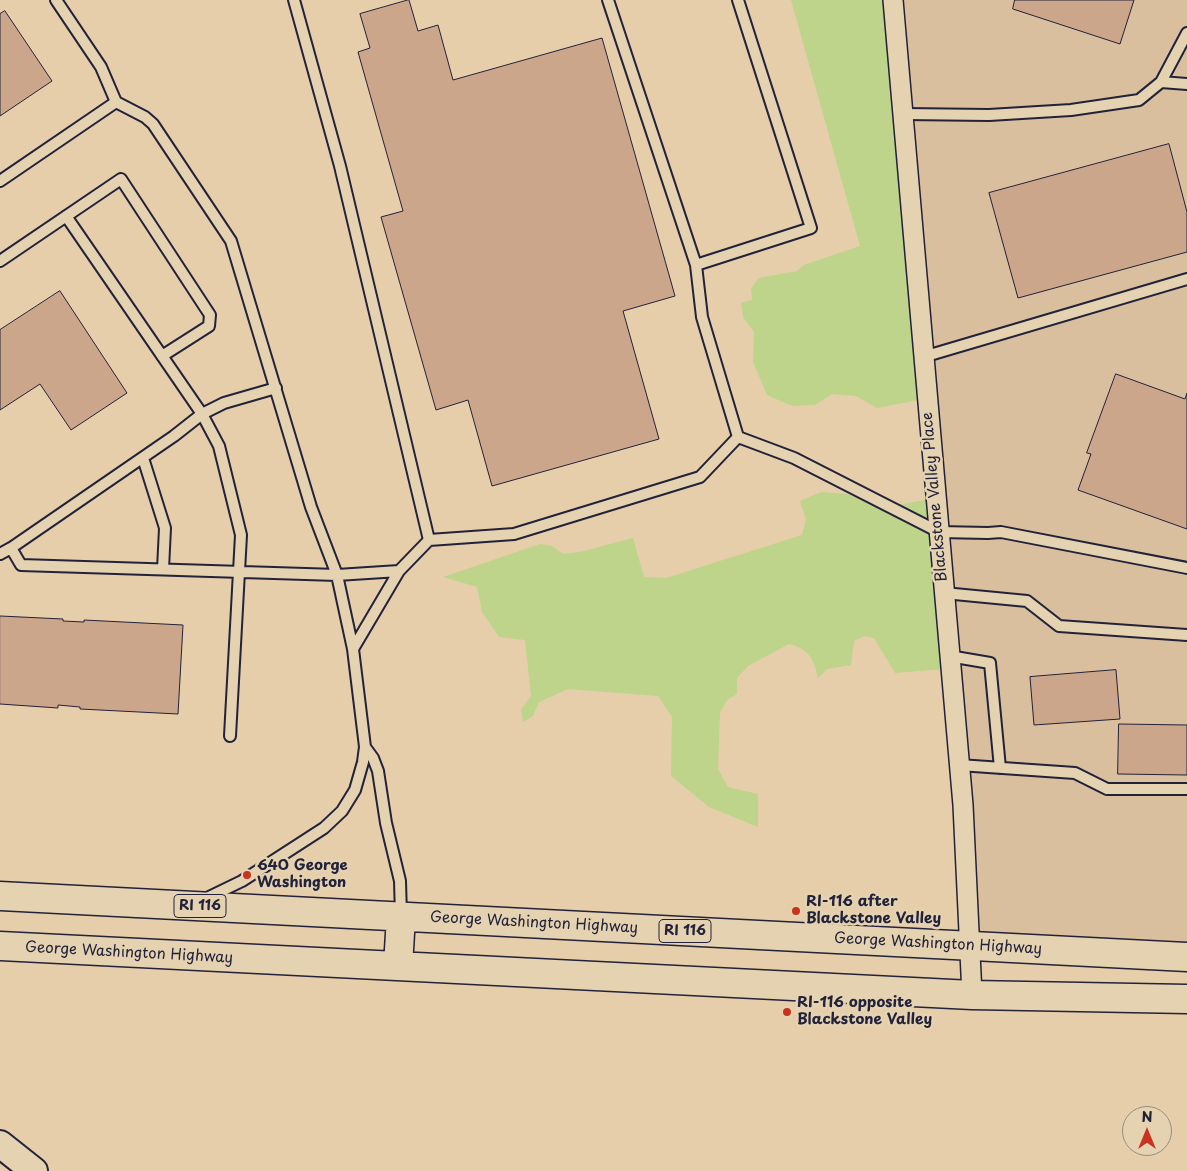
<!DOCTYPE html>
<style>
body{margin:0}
#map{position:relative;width:1187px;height:1171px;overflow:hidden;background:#e6ceab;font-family:"Playpen Sans",sans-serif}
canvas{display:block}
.north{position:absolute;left:1122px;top:1106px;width:50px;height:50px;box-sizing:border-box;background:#e5d2b0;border:1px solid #978c81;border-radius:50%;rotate:0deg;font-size:14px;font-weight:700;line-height:20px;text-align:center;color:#22223b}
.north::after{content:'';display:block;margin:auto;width:18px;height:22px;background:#c8321e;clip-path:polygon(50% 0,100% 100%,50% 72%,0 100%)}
</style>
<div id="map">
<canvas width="1187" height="1171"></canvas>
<div class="north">N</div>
</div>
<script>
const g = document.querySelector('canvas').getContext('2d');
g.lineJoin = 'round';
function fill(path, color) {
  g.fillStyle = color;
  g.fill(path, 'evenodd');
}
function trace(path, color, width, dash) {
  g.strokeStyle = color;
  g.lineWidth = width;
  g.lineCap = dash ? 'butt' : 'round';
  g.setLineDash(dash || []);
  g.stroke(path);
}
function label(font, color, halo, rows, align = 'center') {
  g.font = font + ' "Playpen Sans",sans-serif';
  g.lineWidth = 5;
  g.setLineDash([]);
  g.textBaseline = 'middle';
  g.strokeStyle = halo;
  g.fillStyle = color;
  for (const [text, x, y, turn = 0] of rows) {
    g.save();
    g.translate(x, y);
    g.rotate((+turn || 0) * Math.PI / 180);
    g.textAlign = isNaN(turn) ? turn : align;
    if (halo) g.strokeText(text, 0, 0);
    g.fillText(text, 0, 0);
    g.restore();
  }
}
fill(new Path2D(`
 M890,0H1187V963L970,950Z`), '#dabf9f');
fill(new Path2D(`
 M791,0H890L923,399L877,408L856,396L832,394L815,405L792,406L767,395L753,362L754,332L743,317L741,303L752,300L751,288L759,278L797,271L804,265L860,246Z
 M821,492L847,494L881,508L930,499L943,669L895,673L874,638L864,636L854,641L851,665L827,669L818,678C814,659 809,649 789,644L748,666L737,678V694L727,700L720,713L718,769L728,787L758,794V827L709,807L671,776L672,717L658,696L568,689L539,702L533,716L523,722L521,709L531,696L525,640L499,637L482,612L477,587L443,577L540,544L552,546L563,554L580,552L633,538L644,577L666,578L802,535L806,519L800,501Z`), '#bdd48a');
const building = new Path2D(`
 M409,0L418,31L438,25L453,80L602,38L675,296L623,311L659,439L492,486L468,400L436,410L381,217L403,211L358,52L370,48L360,14Z
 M1015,0H1134L1120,44L1013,9Z
 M5,11L52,81L0,116V14Z
 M1169,144L1187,212V252L1018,298L989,193Z
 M60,291L127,393L71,430L40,384L0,410V330Z
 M1116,374L1185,399L1187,393V529L1078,490L1091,454L1087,453Z
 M0,616L63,619V621L84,622V620L183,625L178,714L80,709V707L58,705V708L0,704Z
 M1116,670L1120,719L1034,725L1030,677Z
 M1119,724L1187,725V775L1118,774Z`);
fill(building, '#cca68b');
trace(building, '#22223b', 1);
const lane = new Path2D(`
 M56,0L101,67L116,102L145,117L153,124L231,241L311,507L337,575L353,649L365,747L363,762L355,790L342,811L324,828L242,881L207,898
 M294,0L340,166L429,540
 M608,0L696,265L702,317L738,437
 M1161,82L1187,84
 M904,114L989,115L1071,110L1139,100L1161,82L1187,33
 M0,181L116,102
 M66,216L202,414L219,446L241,535L230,736
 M0,261L121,179L210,315L209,326L162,356
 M696,265L811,228L738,0
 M923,357L1187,279
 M738,437L794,458L939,532L988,533L1001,532L1187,568
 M143,458L165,528L163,569
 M11,548L21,565L337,575L399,571L429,540L514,534L700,477L738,437
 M0,554L11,548L174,436L202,414L224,403L276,388
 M944,593L1027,601L1059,626L1187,635
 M353,649L399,571
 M949,656L990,663L1000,768
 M365,747L373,758L378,771L386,823L400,881L401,916
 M959,765L1075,773L1107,789H1187`);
const street = new Path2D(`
 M893,0L963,805L972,995`);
const secondary = new Path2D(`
 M0,1144L34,1171`);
const primary = new Path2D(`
 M0,896L1187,957
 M0,946L972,995L1187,999
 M398,966L401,917`);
trace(lane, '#22223b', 14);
trace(street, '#22223b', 22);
trace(secondary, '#22223b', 30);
trace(primary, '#22223b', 31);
trace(lane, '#e5d2b0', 10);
trace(street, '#e5d2b0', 19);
trace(secondary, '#e5d2b0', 26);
trace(primary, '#e5d2b0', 28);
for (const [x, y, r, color] of [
 [247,875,5,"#c8321e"],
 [796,911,5,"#c8321e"],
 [787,1012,5,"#c8321e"]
]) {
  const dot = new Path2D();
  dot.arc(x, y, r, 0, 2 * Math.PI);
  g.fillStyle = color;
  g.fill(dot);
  trace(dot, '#e5d2b0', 2);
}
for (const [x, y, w] of [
 [200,906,52],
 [685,931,52]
]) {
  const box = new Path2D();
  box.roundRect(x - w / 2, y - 11.5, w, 23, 4);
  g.fillStyle = '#e5d2b0';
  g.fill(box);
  trace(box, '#22223b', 1);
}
label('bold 14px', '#22223b', null, [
 ["RI 116",200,906],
 ["RI 116",685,931]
]);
label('15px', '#22223b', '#e5d2b0', [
 ["Blackstone Valley Place",935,497,-95],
 ["George Washington Highway",534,923,3],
 ["George Washington Highway",938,944,3],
 ["George Washington Highway",129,953,3]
]);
label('bold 15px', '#22223b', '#e5d2b0', [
 ["640 George",257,866],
 ["Washington",257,883],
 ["RI-116 after",806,902],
 ["Blackstone Valley",806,919],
 ["RI-116 opposite",797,1003],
 ["Blackstone Valley",797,1020]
], 'left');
</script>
